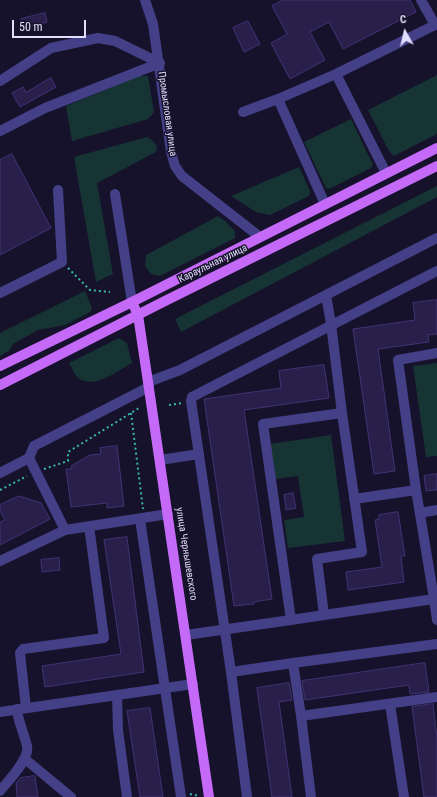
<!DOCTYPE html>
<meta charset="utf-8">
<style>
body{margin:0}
#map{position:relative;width:437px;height:797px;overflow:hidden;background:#17122b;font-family:"Roboto Condensed",sans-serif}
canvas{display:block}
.north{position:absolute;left:385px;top:12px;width:40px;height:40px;-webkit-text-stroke:3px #17122b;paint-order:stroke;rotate:352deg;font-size:11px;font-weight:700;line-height:16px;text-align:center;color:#e2defd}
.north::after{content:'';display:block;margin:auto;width:14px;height:18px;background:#e2defd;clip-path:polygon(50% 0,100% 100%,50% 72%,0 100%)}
.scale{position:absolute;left:12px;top:20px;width:74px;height:18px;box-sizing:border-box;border:2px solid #e2defd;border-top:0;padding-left:5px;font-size:12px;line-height:14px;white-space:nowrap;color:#e2defd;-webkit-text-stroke:3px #17122b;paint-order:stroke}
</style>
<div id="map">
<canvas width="437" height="797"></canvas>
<div class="north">С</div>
<div class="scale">50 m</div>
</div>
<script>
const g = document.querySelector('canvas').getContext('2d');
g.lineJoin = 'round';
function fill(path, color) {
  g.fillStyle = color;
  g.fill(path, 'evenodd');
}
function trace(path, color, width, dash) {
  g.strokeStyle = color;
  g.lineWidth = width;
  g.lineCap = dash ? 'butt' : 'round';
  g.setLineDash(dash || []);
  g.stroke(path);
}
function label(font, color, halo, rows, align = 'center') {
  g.font = font + ' "Roboto Condensed",sans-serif';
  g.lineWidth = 3;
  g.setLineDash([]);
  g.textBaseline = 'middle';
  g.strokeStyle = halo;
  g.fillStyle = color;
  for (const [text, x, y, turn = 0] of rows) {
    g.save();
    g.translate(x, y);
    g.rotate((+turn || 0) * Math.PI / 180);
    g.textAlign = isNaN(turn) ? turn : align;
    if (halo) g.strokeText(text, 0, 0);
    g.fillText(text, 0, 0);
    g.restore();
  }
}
fill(new Path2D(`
 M437,75V134L394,156L389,151L368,110Z
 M139,76H148L154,112L148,119L72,141L66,106Z
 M351,119L373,165L371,168L329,189L326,188L304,142Z
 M147,137L152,140L157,146L156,152L97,183L113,274L96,282L74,157Z
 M299,167L310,191L309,196L270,215L256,212L231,196Z
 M437,186V197L181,332L175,319Z
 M218,216L225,221L235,231V238L160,276L151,274L145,266L146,255Z
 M85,291L92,308L90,312L65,325L38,330L13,344L10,350L0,356V333Z
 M119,338L127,343L132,363C117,371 93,391 77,377C74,374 72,367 69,363Z
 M437,363V456L426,457L413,366Z
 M331,435L345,541L288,548L284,520L304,517L298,476L275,479L270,444Z`), '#163434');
const building = new Path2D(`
 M283,0H410L416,12L343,49L329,22L310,32L325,60L290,79L271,43L287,34L272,6Z
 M45,13L47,22L23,28L21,19Z
 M248,21L260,44L244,52L233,28Z
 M51,78L56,87L20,107L12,93L23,87L26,92Z
 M12,154L51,228L0,255V160Z
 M437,300V334L428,335L429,342L378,349L395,471L374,474L353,329L415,320L413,303Z
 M324,365L329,398L244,410L272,599L254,602V604L234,606L204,399L281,388L279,371Z
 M117,446L124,506L107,508V503L71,507L66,469H72L71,466L90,455L101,454L100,448Z
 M437,474V490L426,491L424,476Z
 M293,493L296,508L286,510L284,495Z
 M19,496L41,503L50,519L0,545V522L5,520L0,511V505Z
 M398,512L405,556H401L404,582L348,590L346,572L382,567L375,520L379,519V515Z
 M127,537L144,672L45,687L42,666L121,654L104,540Z
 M59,558L60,570L42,572L41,560Z
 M425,663L429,692L410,694L409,685L305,700L302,681Z
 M289,683L292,700L279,702L292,797H272L257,688Z
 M433,704L437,738V797H424L412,707Z
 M150,708L163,797H140L127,711Z
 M35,776L38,797H17L16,783L20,778Z`);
fill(building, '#291f4b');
trace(building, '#413375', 1);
trace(new Path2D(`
 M68,268L90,290L110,292
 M169,405L182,403
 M131,413L143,509
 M44,469L68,461V452L139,408
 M0,490L27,476
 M190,794L199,796`), '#37b8b2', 2, [2, 3]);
trace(new Path2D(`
 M145,0L153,24L171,152L175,166L182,176L260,237
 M421,0L435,25H437
 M336,74L386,173
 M0,81L51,48L98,38L115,41L160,63
 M243,112L278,99
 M0,131L45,108L160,63
 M115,194L132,302
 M325,204L278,99L336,74L435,25
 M0,293L62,262L58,190
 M326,295L331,324L342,413L362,552L317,559L324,615L434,599L416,490L398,360L437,353
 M148,382L180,370L437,238
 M160,460L199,454
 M0,473L29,458L34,446L149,387
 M354,499L416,490
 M420,513L437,510
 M140,519L181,797
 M65,530L168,514
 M0,561L65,530L29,458
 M434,599L437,620
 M291,620L324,615
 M186,635L291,620L263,424L342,413
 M231,672L191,401L192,397L437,271
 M117,695L118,730L127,797
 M390,704L404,797
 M26,708L20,653L23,649L104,638L89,526
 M0,712L193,684
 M301,716L293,663L437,644
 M25,759L71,797
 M0,791C8,781 30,759 27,746C24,733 18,722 17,709
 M247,797L231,672L293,663
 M311,797L301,716L437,697`), '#444087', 10);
trace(new Path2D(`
 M132,302L138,315L148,382L209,797
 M0,366L132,302L437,148
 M0,385L161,303L437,166`), '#c56af8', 10);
label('10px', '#e2defd', '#17122b', [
 ["Промысловая улица",167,114,82],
 ["Караульная улица",213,264,-26],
 ["улица Чернышевского",186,554,81]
]);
</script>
